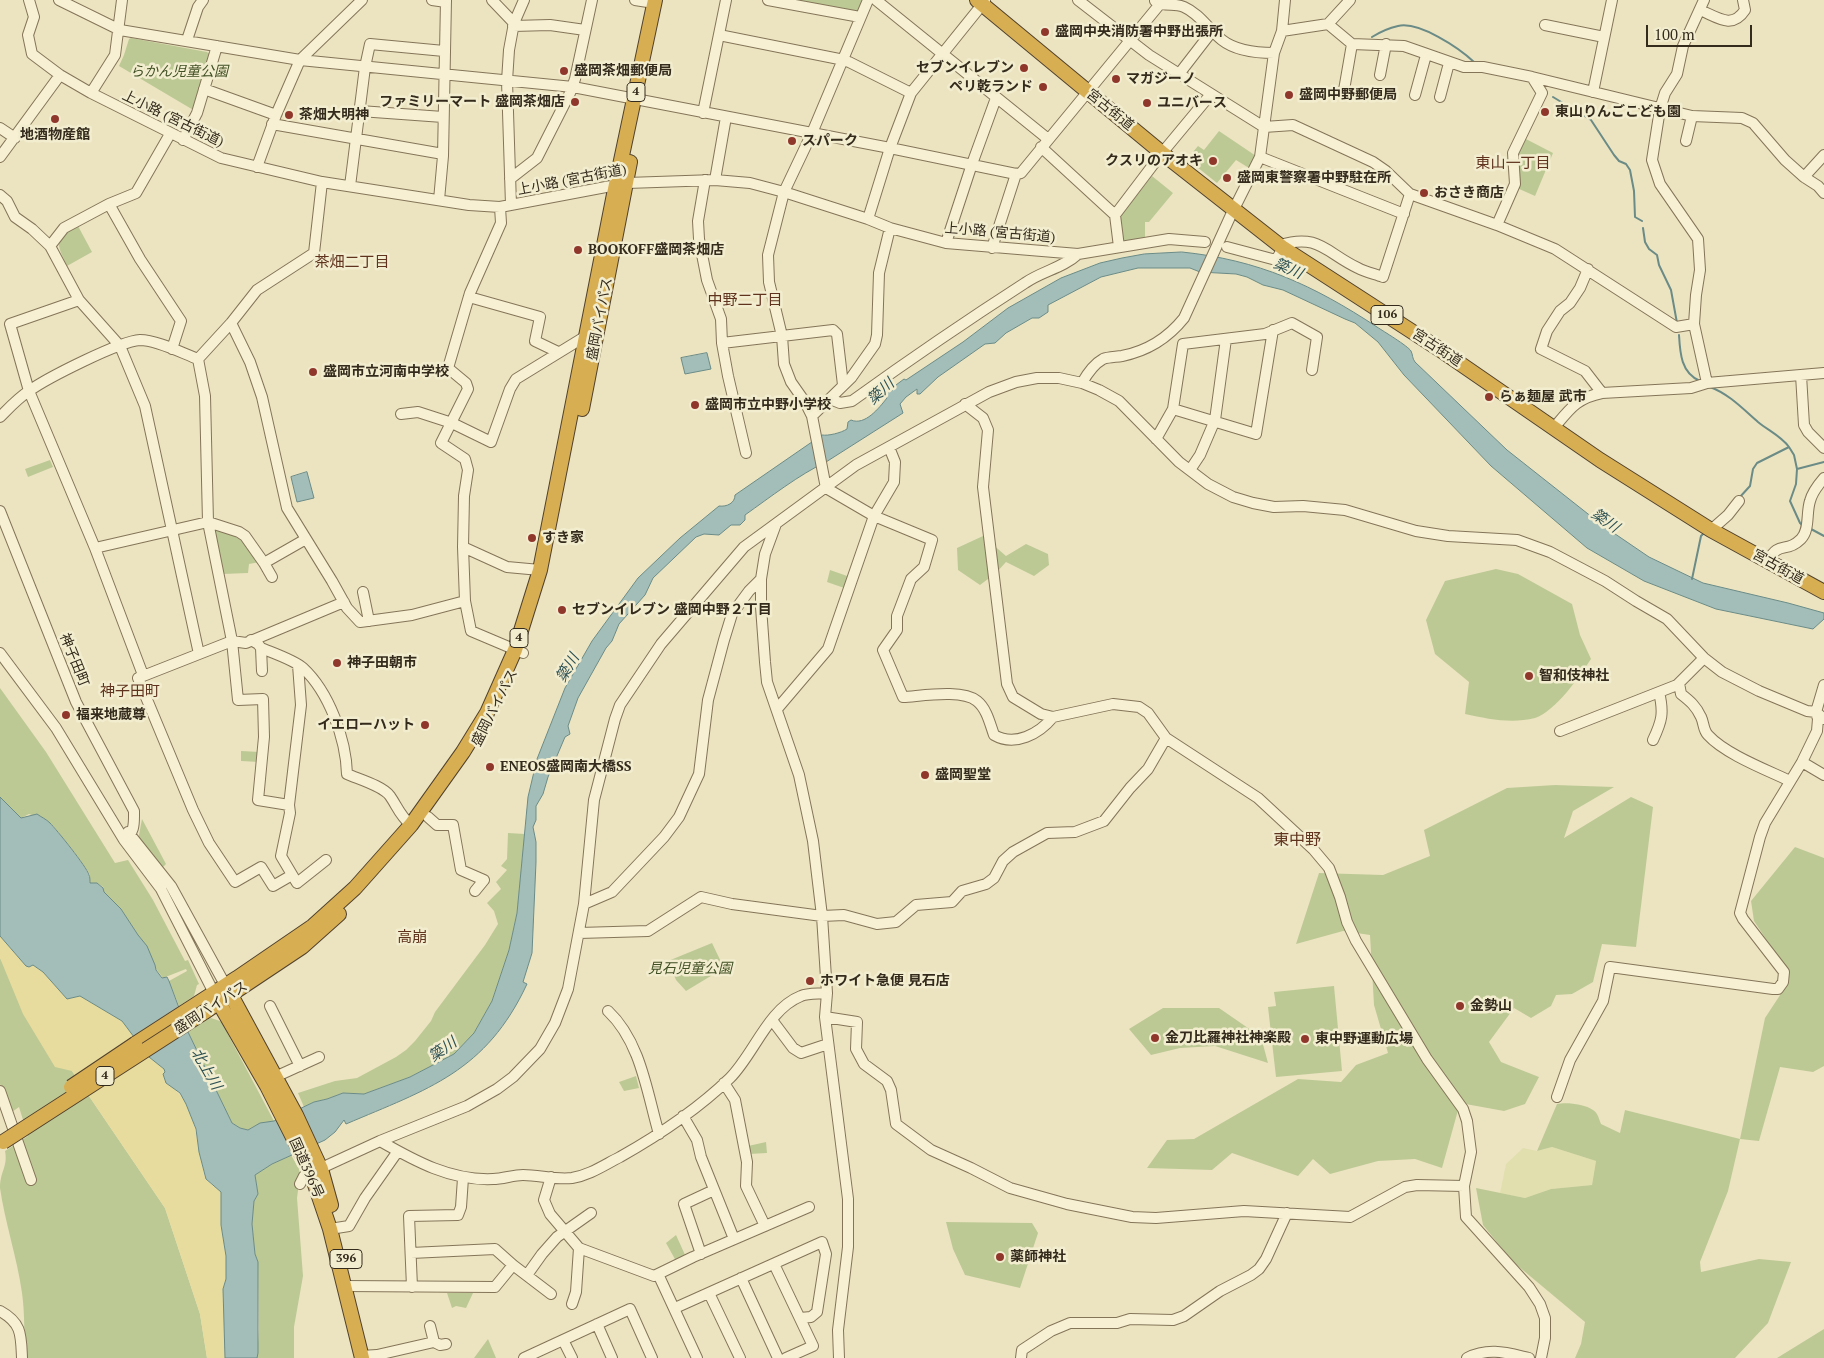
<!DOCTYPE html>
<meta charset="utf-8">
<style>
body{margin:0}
#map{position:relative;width:1824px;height:1358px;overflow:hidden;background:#ece4c0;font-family:"PT Serif",serif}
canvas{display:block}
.scale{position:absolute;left:1646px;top:25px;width:106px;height:22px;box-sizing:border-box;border:2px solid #342b1d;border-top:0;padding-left:6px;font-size:15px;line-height:18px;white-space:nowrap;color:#342b1d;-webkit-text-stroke:4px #f3edcf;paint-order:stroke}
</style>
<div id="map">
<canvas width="1824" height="1358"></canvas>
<div class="scale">100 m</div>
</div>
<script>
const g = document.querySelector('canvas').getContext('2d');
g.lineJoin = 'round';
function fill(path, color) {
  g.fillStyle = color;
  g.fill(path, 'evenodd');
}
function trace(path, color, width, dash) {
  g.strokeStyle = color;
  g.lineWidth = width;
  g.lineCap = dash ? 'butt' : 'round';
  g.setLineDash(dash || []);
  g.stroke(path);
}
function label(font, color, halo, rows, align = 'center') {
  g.font = font + ' "PT Serif","Noto Sans JP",serif';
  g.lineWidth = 5;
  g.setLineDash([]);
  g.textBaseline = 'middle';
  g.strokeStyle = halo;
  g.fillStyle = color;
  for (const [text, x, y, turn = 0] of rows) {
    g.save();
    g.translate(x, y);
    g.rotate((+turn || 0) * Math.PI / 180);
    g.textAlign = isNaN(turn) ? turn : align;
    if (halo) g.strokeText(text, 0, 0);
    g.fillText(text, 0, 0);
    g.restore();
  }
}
fill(new Path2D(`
 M1552,1147L1596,1161L1592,1185L1551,1189L1525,1198L1500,1193L1506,1164L1523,1148L1537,1151Z`), '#e1dfae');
fill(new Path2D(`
 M785,0H863L859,11L854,13Z
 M131,38L207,52L212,56L195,111L119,66L124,55L129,39Z
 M1219,131L1256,156L1249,168L1236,160L1217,183L1187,159L1198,146L1204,150Z
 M1524,138L1553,153L1535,196L1517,188V153Z
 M1152,176L1173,193L1149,222H1145V239L1122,242L1120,217Z
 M78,226L92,252L67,266C57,243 52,239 78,226Z
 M50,460L53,467L28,477L25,469Z
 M215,529C243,538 242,540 260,562L249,564L248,573L223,574L213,530Z
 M983,536L1006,556L1026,544L1048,554L1049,565L1034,576L1006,562L996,573L980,585L958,570L957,548Z
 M1496,569L1518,574L1572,604L1580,635L1591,659C1579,677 1556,711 1535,718C1512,724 1488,719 1465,714L1469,682L1435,654L1426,620L1445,581Z
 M830,570L850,577L847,589L827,582Z
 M0,688L46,752L115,863L128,860L153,900L185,961L188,960L199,984L197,985L194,996L179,1006L169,981L187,971L186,969L163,978L156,969L141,940L121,909L104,892L103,887L97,883H90C90,880 90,877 90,875C88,869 56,828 51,824C46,819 36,817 29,814L21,818L15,813L0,797Z
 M241,751L260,752L259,762L241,761Z
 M1555,785L1614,787L1573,811L1564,838L1631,797L1653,807L1636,947L1602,944L1593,982L1572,994L1556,995L1551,1006L1531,1018L1514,1008L1489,1042L1501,1062L1539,1077L1525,1104L1504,1111L1460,1103L1442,1168L1415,1159L1378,1161L1330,1174L1313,1159L1298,1176L1232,1153L1212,1170L1147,1168L1167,1140L1194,1139L1298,1079L1341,1082L1356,1065L1388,1053L1374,1005L1370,935L1343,931L1296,944L1319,873L1383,875L1430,856L1424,830L1507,788Z
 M142,819L166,864L163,867L138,840Z
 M508,833L525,834L517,913L509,950L492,1001L474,1033L454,1054L410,1077L364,1094L343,1093L327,1099L314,1102L304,1107L298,1093L335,1081L357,1078L396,1057L406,1050L415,1041L431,1021L435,1012L485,945L498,924L494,911L487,903L501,889L496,882L507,870L501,866L507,859Z
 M1795,847L1824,858V1066L1813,1072L1780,1067L1759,1141L1740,1139L1728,1191L1700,1262L1701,1272L1759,1259L1791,1262L1768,1323L1735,1358H1575L1581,1344L1585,1322L1512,1261L1483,1225L1476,1188L1525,1198L1551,1189L1592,1185L1596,1161L1552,1147L1537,1151L1557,1104C1566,1102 1585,1104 1593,1110C1598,1113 1599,1119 1601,1124L1620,1133L1625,1110L1740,1139L1765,1018L1786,986L1787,971L1754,921L1751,901Z
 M712,943L724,968L686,991L676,980L668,961Z
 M0,958L72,1071L165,1208L200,1314L207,1358H25C24,1337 25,1314 22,1293C17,1257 5,1223 0,1188C0,1171 8,1167 5,1151L28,1136L19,1107L12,1112L0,1084Z
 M1334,986L1342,1071L1276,1077L1268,1007L1276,1006L1274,992Z
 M1163,1008H1219L1261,1037L1268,1063L1215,1046L1180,1048L1151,1055L1129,1029Z
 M211,1018L220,1021L223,1025L274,1121L255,1126L248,1130L240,1128L232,1123L188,1032L206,1020Z
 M636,1076L639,1088L624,1091L619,1082Z
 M766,1142L767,1153L749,1154L748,1146Z
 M291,1155L299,1169L300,1176L297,1198L303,1276L294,1327V1358H257L259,1329L258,1262L255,1254L252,1224L254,1201L258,1194L255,1175L272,1164Z
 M946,1222L1032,1223L1038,1233L1020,1288L965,1275L953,1249Z
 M676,1235L686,1257L676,1261L666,1243Z
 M447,1293H473L466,1308L456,1306L452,1308Z
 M1824,1329V1358H1777Z
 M488,1339L496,1358H474Z`), '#bdc995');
fill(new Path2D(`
 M0,936L26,966L33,965L43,972L67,999L80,996L122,1021L149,1057L164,1069L166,1083C194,1100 195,1131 201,1160C203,1165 203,1174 206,1179C209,1184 217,1188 221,1192V1225L226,1256V1279L223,1289L225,1358H207L200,1314L165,1208L72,1071L55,1067L23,1014L0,958Z`), '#e7dc9e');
const water = new Path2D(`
 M1182,252C1259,260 1313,285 1377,327C1383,331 1408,346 1411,351C1413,355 1412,358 1415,362L1507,450L1602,525L1649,557L1703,583L1788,603L1824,613V619L1813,629L1716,609L1644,581L1587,548L1491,466L1404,375L1378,342L1355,323L1345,319L1283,290L1263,285L1247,277L1236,274L1200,272L1190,268H1138L1101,277L1048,305V312L1039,318H1032L1006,333L995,343L985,344L938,377L920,394H917V389L906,397L900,404L903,413L826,462C800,474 769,498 745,515V520L740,525H731L719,535L704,534L696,537L653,578L645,595L619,624L612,641L606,648L578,698L568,726L570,734L565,737L548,777L543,794L536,806V820L533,827L536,842V862L532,953L523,982L527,984C486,1072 428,1089 346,1124L344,1120L335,1132L325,1140L272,1164L255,1175L258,1194L254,1201L252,1224L255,1254L258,1262V1353L257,1358H225L223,1289L226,1279V1256L221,1225V1192L206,1179L199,1152L196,1129L186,1104L180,1093L166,1083L163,1074L165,1072L164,1069L149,1057L122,1021L80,996L67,999L43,972L33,965L29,967L26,966L0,936V797L21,818L37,814C41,817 46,819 50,823C56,829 87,867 89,875C90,876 90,882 90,883H97L103,888L104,892L121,909L138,935L147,946L155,965L156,970L162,978L167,977L169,981L188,1032L232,1123L240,1128L248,1130L260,1123L274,1121L314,1102L327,1099L343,1093L364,1094L410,1077L454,1054L474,1033L492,1001L509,950L517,913L528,797L537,759L565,688L592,641L638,578L680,538L719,506C727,507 735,503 735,495L822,435C828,436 841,433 847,429L848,422L851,420C865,426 879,408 887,398L886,394L896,388V385L904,379L906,380L963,342L1008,308L1061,278L1100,263L1122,258L1144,254Z
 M707,353L711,369L685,374L681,358Z
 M307,472L314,498L297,502L291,477Z`);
fill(water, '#a3beb9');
trace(water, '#6b8b87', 1);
trace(new Path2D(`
 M1372,37C1380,32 1389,28 1398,26C1419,21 1459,48 1474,62
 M1553,97L1591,120L1614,155L1619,161L1626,164L1630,170L1634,191L1635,217L1642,221
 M1643,228L1645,242L1649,249L1657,255L1659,265L1671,290L1677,323
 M1679,335C1680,353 1681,373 1700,381
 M1710,387C1729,394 1743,409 1758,422C1769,431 1781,436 1789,447
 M1797,469L1796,484L1790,501L1800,523L1802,525
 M1739,498L1750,486L1753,469L1757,463L1789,447L1794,455L1797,469L1824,462
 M1811,529L1824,536
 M1692,579L1701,536L1704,533`), '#6b8b87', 2);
const minor = new Path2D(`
 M29,0L34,17L28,35L32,54L60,75L91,93L221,158L322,182L469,205L500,207L627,183L715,180L750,183L784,192L868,219L890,228L946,243L1078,254L1169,239L1205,242
 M59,0L120,30L300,60L573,87L890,148L1016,174L1021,173L1160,4
 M432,0L446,2
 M492,0L514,23
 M635,0L654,3
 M768,0L860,17
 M868,0L812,133L784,192L768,255L769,282L782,336L784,364L791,382L805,402L812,416L826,488L874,516L932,540L924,567L911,579L897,616V630L883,650L903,697C922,696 962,689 977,701C987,709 990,724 994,735C1015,747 1039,734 1053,717
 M876,0L1048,139
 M1078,0L1149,55L1264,127L1293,125L1373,162L1386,171L1410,194
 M1704,0L1683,46L1677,74L1665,93L1660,109L1652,160L1660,184L1698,239L1700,270L1696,295L1694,324L1707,383
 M1155,1C1166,8 1173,2 1184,7C1200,14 1209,30 1222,40C1236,51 1258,53 1274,53
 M1700,10C1717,17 1732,30 1745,10L1743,0
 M1328,24L1352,44L1404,46L1464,67H1483L1532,77L1692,116L1742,118L1753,123L1785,160L1804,177L1818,186L1824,193
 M1545,25L1604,37
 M513,26L550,25L585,30
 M1282,31L1328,24L1350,0
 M719,35L839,59L849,62L911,93
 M187,40L198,7L203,0
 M1179,74L1213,30
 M1380,75L1386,44
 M204,89L276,115
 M1344,90L1352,44
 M1593,92L1612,0
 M91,93L115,55L122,0
 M1415,95L1426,55
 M1440,97L1449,63
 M360,111L443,117
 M703,113L726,0
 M272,124L443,154
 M0,128L15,138
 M170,134L136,193L109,204L64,228L50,246L79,300L120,346L145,406L199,654
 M183,140L197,113L217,46
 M1686,141L1692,116
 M1041,147L1115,215L1119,247
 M0,157L60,75
 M1260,157L1404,214
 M257,167L276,115L300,60L362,0
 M1804,177L1824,155
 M510,179L537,158L570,93L575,79L592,0
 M705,180L698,221L699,239L707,280L721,319L722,343L728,376L746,453
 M715,180L726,117
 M350,186L365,67L370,44L444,51
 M0,195L7,201L15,217L32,229L50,246
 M439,200L443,156L446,0
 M109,204L140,259L181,321L172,349
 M511,205L507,81L509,50L514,23L524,0
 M500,207L501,223L470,293L448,368L466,383L468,389L441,443L465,459L468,470L464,496L463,547L465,601L471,631L523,653
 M1115,215L1162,153L1211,94
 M868,219L890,148L911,93L985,1
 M1497,225L1515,184L1513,153L1542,93L1532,77
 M946,243L972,164L996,98
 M1280,245C1319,233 1326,253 1358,268C1365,272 1375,274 1383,277L1410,194L1497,225L1555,249L1676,327L1694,324
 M1227,247L1276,260L1283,248
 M992,248L1016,174
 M1588,269L1580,288L1570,303L1560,311L1547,331L1541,349L1585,371L1602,393
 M469,297L540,317L535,341L558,352
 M79,300L10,324L29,391L95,548L143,675
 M231,323L250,362L262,397L287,508L332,581L347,608L360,622L412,615L465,601
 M722,343L833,330L837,334L843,385
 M198,359L205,396L208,522L232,641L238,700L263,699L264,737L258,800L289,805
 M198,359L231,323L257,290L314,253L322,182
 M1801,375L1804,425L1808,432L1824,448
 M1082,383C1087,374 1094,364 1103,359C1108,357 1116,357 1122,356C1147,351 1168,338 1184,318L1230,217L1260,157L1274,53L1282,31L1285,0
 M830,399L840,403L852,401C909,360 966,321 1025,283C1042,271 1063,268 1078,254
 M965,404L983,418L988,430L983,487L1007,684L1013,697L1041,714L1053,717L1113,704L1139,707L1148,713L1166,738L1258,798L1313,849L1329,868L1340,897L1347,922L1356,941L1427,1059L1463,1109L1467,1121L1471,1152L1464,1186L1466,1217L1529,1287L1540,1304L1545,1318V1338L1541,1358
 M1173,409L1256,434L1273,330
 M401,414L418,412L452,423L491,442L510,389L516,379L586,336
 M812,416L851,378L875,344L877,335L879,273L890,228
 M0,417C9,408 18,398 29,391C47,378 120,341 140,340C157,340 182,353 198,359
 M1553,429C1569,410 1576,398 1602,393L1691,388L1707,383L1824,373
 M1156,439L1173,409L1183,344L1265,334L1292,323L1317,337L1312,370
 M1190,470L1200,455L1215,420L1226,339
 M0,511L76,702L134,811C134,824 135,832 124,840
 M776,524L765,554L761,579V607L765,662L767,682L799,775L813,841L822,916L827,993L825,1017L848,1199V1247L838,1330L839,1358
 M1711,530L1728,515L1739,501
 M463,547L507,567L540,570
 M95,548L208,522L239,532L245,536L264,563L306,539
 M1768,561C1779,540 1786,554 1801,539C1810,530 1806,513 1810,501C1812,493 1818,485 1824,478
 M264,563L272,577
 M363,592L369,621
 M251,640L258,644L261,648C273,653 294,660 303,668C329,692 346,739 347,774C358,779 383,786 390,796C397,806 400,816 411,825
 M261,648L262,671
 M0,653L56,728L124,840L161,889L214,993
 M298,665L301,705L289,805L290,813L281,856L297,883L326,860
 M1679,683L1681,694C1690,701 1696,706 1701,717C1704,723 1703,730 1708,735C1725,754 1767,770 1790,781
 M777,709L828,649L874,516L894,482L895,462L889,447
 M1560,731L1677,685L1704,658
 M1653,740C1662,721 1664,713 1659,692
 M1802,762L1824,775
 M428,817L437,825H453L461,870L484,880L475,891
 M128,832L171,886L228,990
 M292,875L273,886L261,867L235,882L209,843L193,810L138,678L232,641L246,643L344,602
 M584,904L612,892L664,837L679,817L699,774L708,700L724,640L732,614L749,591L761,579
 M579,933L648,931L701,897L732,904L822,916L844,915L877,924L896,922L916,905L952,902L962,891L986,884L994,878L1003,861L1013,852L1047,833L1075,832L1104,821L1130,788L1148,769L1166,738
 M270,1006L300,1066
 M608,1011C641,1042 647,1093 659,1134
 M825,1017L857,1022L856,1049L864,1064L887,1081L891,1090L896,1124L931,1150L971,1168L1010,1188L1067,1204L1132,1217L1156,1218L1244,1211L1350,1217L1405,1187L1417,1185L1464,1186
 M772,1020L793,1048L801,1053L828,1044
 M275,1077L319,1057
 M724,1083L735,1100L747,1162L746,1186L765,1226
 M0,1091L31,1180
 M1557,1097L1570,1060L1603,1001L1610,967L1773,989H1778L1783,982L1784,972L1743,919L1740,913L1760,837L1765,823L1802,762L1817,731L1818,719L1816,712L1824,685
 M683,1116L697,1140L701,1157L734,1239
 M380,1141C415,1161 451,1181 493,1179C503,1179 513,1175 523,1175C539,1175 556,1180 572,1178C590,1175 604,1165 620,1157C659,1135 698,1109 730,1078C754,1054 768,1009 801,996C808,993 819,994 827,993
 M551,1177L544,1200L550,1214L579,1248L654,1276L693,1257L809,1207
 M300,1184L304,1176L380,1141L467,1106L497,1089L513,1077L540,1049L555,1023L568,989L584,904L594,800L615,719L620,705L661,644L744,547L856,465L989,392L1016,382L1037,378H1059L1082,383L1099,390L1119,401L1179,462L1208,484L1233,497L1253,503L1274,507L1303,506L1345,510L1416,531L1448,536L1517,540L1550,552L1605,581L1636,601L1667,619L1704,658L1722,672L1759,691L1807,711L1816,712L1824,719
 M330,1229L349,1226L365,1198L398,1151
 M411,1253L495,1249L513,1265L551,1294
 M701,1254L684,1204L714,1190
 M774,1264L813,1346L786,1358
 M658,1274L697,1358
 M527,1275L542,1254L557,1237L591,1213
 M741,1278L778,1358
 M344,1286L495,1287L513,1265
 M412,1287L409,1216L458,1215L461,1207L463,1178
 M709,1293L740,1358
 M572,1304L576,1292L579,1248
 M675,1308L822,1242L826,1254L817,1312L811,1317L800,1318
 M0,1311C22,1323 21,1335 22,1358
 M597,1324L612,1358
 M430,1326L434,1342
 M563,1340L572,1358
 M361,1356L377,1355L434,1342L440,1345L446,1344
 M524,1358L630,1309L652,1358
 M1021,1358L1022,1350L1051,1331L1070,1323H1117L1130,1319L1173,1320L1184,1316L1220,1291L1251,1275L1259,1269L1266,1259L1287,1213
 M1467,1358C1489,1347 1507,1353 1529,1358`);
const highway = new Path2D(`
 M977,0L1162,153L1283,248L1439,349L1600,460L1711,530L1824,592
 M582,409L630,162
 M231,995L296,1115L321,1169L331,1205
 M215,996L267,1086L311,1173L330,1229L362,1358
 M206,1011L302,947L339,914
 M135,1044L237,978L313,926L355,888L411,825L463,752L487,713L515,650L540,570L616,184L655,0`);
trace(minor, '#847559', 12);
trace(highway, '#51422d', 16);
trace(minor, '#f7f0d3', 10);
trace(highway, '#d8ae53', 14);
const highwayBridge = new Path2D(`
 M71,1087L135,1044
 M3,1142L206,1011`);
trace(highwayBridge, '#51422d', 16, []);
trace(highwayBridge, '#d8ae53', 14);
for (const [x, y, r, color] of [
 [1045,32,5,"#90372c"],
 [1024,68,5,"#90372c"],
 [564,71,5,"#90372c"],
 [1116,79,5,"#90372c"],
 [1043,87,5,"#90372c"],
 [1289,95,5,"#90372c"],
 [575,102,5,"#90372c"],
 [1147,103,5,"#90372c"],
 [1545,112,5,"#90372c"],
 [289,115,5,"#90372c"],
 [55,119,5,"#90372c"],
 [792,141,5,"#90372c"],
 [1213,161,5,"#90372c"],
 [1227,178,5,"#90372c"],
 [1424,193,5,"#90372c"],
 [578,250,5,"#90372c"],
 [313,372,5,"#90372c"],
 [1489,397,5,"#90372c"],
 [695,405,5,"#90372c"],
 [532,538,5,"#90372c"],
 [562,610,5,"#90372c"],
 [337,663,5,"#90372c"],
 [1529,676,5,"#90372c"],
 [66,715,5,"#90372c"],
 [425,725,5,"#90372c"],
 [490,767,5,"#90372c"],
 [925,775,5,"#90372c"],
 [810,981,5,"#90372c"],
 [1460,1006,5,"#90372c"],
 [1155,1038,5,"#90372c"],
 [1305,1039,5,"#90372c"],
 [1000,1257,5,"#90372c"]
]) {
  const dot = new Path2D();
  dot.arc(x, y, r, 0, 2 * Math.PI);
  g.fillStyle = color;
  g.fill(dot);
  trace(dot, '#f3edcf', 2);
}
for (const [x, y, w] of [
 [636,92,18],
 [1387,315,32],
 [519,638,18],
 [105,1076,18],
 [346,1259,32]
]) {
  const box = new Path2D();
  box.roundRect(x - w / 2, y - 9.5, w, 19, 4);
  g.fillStyle = '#f3edcf';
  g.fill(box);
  trace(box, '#342b1d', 1);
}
label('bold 12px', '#342b1d', null, [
 ["4",636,92],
 ["106",1387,315],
 ["4",519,638],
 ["4",105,1076],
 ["396",346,1259]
]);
label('bold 14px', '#342b1d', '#f3edcf', [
 ["盛岡中央消防署中野出張所",1055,32],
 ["セブンイレブン",1014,68,"right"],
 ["盛岡茶畑郵便局",574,71],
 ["マガジーノ",1126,79],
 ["ペリ乾ランド",1033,87,"right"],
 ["盛岡中野郵便局",1299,95],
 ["ファミリーマート 盛岡茶畑店",565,102,"right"],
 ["ユニバース",1157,103],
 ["東山りんごこども園",1555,112],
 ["茶畑大明神",299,115],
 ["地酒物産館",55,135,"center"],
 ["スパーク",802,141],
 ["クスリのアオキ",1203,161,"right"],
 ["盛岡東警察署中野駐在所",1237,178],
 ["おさき商店",1434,193],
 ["BOOKOFF盛岡茶畑店",588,250],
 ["盛岡市立河南中学校",323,372],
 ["らぁ麺屋 武市",1499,397],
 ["盛岡市立中野小学校",705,405],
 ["すき家",542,538],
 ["セブンイレブン 盛岡中野２丁目",572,610],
 ["神子田朝市",347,663],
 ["智和伎神社",1539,676],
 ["福来地蔵尊",76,715],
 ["イエローハット",415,725,"right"],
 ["ENEOS盛岡南大橋SS",500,767],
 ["盛岡聖堂",935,775],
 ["ホワイト急便 見石店",820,981],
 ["金勢山",1470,1006],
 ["金刀比羅神社神楽殿",1165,1038],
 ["東中野運動広場",1315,1039],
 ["薬師神社",1010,1257]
], 'left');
label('italic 14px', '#405024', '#f3edcf', [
 ["らかん児童公園",179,72],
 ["見石児童公園",690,969]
]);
label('14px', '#342b1d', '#f3edcf', [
 ["宮古街道",1110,110,39],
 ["上小路 (宮古街道)",173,119,26],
 ["上小路 (宮古街道)",572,180,-11],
 ["上小路 (宮古街道)",1000,233,5],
 ["盛岡バイパス",600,319,-79],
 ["宮古街道",1437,348,33],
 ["宮古街道",1778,567,29],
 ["神子田町",74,660,68],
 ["盛岡バイパス",495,708,-63],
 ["盛岡バイパス",211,1008,-33],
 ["国道396号",306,1168,66]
]);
label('15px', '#5f331e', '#f3edcf', [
 ["東山一丁目",1513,164],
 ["茶畑二丁目",352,263],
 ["中野二丁目",745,301],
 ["神子田町",130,692],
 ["高崩",412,938]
]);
label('italic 15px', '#2d5153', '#f3edcf', [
 ["簗川",1288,269,23],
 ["簗川",881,392,-43],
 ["簗川",1605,521,34],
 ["簗川",568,668,-60],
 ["簗川",443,1050,-36],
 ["北上川",206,1069,60]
]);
label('16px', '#5f331e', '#f3edcf', [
 ["東中野",1297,840]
]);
</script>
